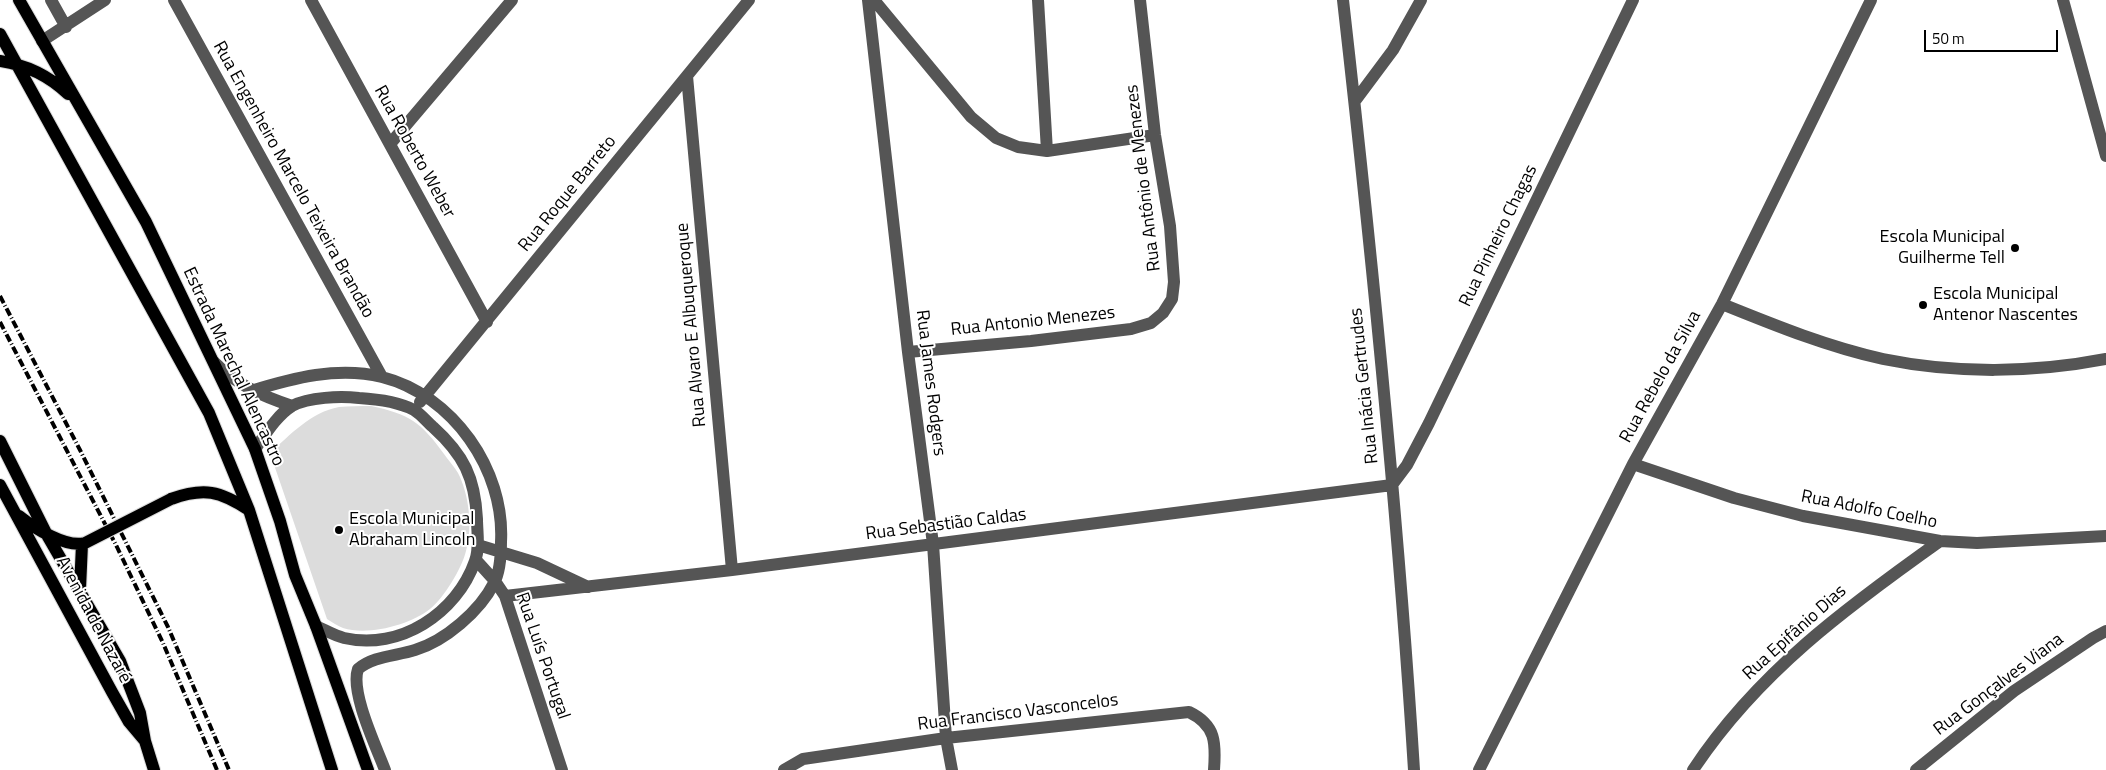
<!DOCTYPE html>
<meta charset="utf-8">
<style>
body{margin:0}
#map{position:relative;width:2106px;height:770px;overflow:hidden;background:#fff;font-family:"Titillium Web",sans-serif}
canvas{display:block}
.scale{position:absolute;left:1924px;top:30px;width:134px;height:22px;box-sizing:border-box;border:2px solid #000;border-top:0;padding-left:6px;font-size:15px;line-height:18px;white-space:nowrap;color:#000;-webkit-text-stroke:4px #fff;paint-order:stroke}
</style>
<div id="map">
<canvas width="2106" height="770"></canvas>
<div class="scale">50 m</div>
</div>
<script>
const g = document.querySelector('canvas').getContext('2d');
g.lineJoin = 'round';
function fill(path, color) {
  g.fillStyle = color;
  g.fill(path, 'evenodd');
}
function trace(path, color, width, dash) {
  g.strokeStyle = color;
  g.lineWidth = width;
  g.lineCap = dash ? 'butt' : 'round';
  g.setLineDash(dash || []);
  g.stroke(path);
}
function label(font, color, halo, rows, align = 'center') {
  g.font = font + ' "Titillium Web",sans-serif';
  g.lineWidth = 4;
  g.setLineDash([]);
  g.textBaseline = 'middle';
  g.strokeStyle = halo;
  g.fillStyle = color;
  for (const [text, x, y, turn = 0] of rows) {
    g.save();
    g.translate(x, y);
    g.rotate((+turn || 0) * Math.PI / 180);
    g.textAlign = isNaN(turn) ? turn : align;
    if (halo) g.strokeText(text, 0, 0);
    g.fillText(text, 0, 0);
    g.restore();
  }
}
fill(new Path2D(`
 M371,406C409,414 421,422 444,454C448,460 454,466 458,473C469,494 473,527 466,551C462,568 444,598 430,609C410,625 368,636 343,628C338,626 332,622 327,619L270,453C290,435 311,412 339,407C349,406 360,406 371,406Z`), '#dcdcdc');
const major = new Path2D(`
 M19,0L146,222L255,449L280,521L295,575L316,626L368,770
 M0,34L209,413L249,510L332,770
 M0,61C27,65 48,75 68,94
 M0,441L47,535L120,661L140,713L145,741
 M0,485L112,692L129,722L145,741L154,770
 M171,499C204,487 220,491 249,510
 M19,516C34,528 66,548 85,543
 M80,589L82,544`);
trace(major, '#dbdbdb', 14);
trace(new Path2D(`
 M51,0L66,27
 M174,0L382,377
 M311,0L487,322
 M868,0L908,352L933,544L946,738L952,770
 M874,0L971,117L996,138L1018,147L1047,151L1155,135
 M1038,0L1047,151
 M1343,0C1372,256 1398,513 1414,770
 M2063,0L2106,156
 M42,41L105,0
 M687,76L732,570
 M1355,101L1393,50L1421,0
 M390,144L512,0
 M1722,304C1774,325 1828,347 1883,359C1956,374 2034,373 2106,359
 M908,352L1031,341L1131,329L1151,323L1163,313L1172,299L1174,282L1170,226L1155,135L1140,0
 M214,362C237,385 262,396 292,406
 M251,391C293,378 338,366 382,377C453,395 505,470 501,542C501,554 500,572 494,583C480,611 445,641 415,650C396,656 373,656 358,669C350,692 376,746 385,770
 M420,402L749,0
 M255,449C265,435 277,415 292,406C309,397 340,396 359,398C376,399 397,401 414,410C421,414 427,422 433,427C464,455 475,478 477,519C477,532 480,548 475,561C457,613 400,651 344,638C335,636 325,630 316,626
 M1633,464L1734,498L1803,516L1940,541L1977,543L2106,536
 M478,545L537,563L588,587
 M476,560L495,581L505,596L562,770
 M505,596L732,570L1392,485L1407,465L1429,423L1633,0
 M784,770L803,759L946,738L1189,712C1216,725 1216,743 1214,770
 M1479,770L1633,464L1722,304L1871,0
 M1693,770C1757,673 1847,607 1940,541
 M1916,770L2014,691L2093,638L2106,631`), '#555', 12);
trace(major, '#000', 12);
trace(new Path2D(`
 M0,296L80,450L168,627L229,770
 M0,322L117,547L163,643L217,770`), '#000', 4, [8, 2.5, 1, 2.5]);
const majorBridge = new Path2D(`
 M85,543L171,499`);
trace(majorBridge, '#dbdbdb', 14, []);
trace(majorBridge, '#000', 12);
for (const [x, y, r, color] of [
 [2015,248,5,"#000"],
 [1923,305,5,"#000"],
 [339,530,5,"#000"]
]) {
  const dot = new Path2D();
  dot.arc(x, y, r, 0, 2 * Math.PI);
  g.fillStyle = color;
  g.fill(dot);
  trace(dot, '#fff', 2);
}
label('18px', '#000', '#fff', [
 ["Rua Roberto Weber",414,152,61],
 ["Rua Antônio de Menezes",1144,178,-97],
 ["Rua Engenheiro Marcelo Teixeira Brandão",293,180,61],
 ["Rua Roque Barreto",568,194,-51],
 ["Rua Pinheiro Chagas",1499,236,-64],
 ["Rua Antonio Menezes",1033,322,-6],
 ["Rua Alvaro E Albuqueroque",692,325,-95],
 ["Estrada Marechal Alencastro",233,367,65],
 ["Rua Rebelo da Silva",1661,377,-61],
 ["Rua James Rodgers",930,383,83],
 ["Rua Inácia Gertrudes",1365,386,-96],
 ["Rua Adolfo Coelho",1869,510,11],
 ["Rua Sebastião Caldas",946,525,-7],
 ["Avenida de Nazaré",93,620,62],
 ["Rua Epifânio Dias",1795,633,-42],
 ["Rua Luís Portugal",542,656,71],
 ["Rua Gonçalves Viana",1999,685,-37],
 ["Rua Francisco Vasconcelos",1018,713,-7]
]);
label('18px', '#000', '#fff', [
 ["Escola Municipal",2005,238,"right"],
 ["Guilherme Tell",2005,259,"right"],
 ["Escola Municipal",1933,295],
 ["Antenor Nascentes",1933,316],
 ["Escola Municipal",349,520],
 ["Abraham Lincoln",349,541]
], 'left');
</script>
